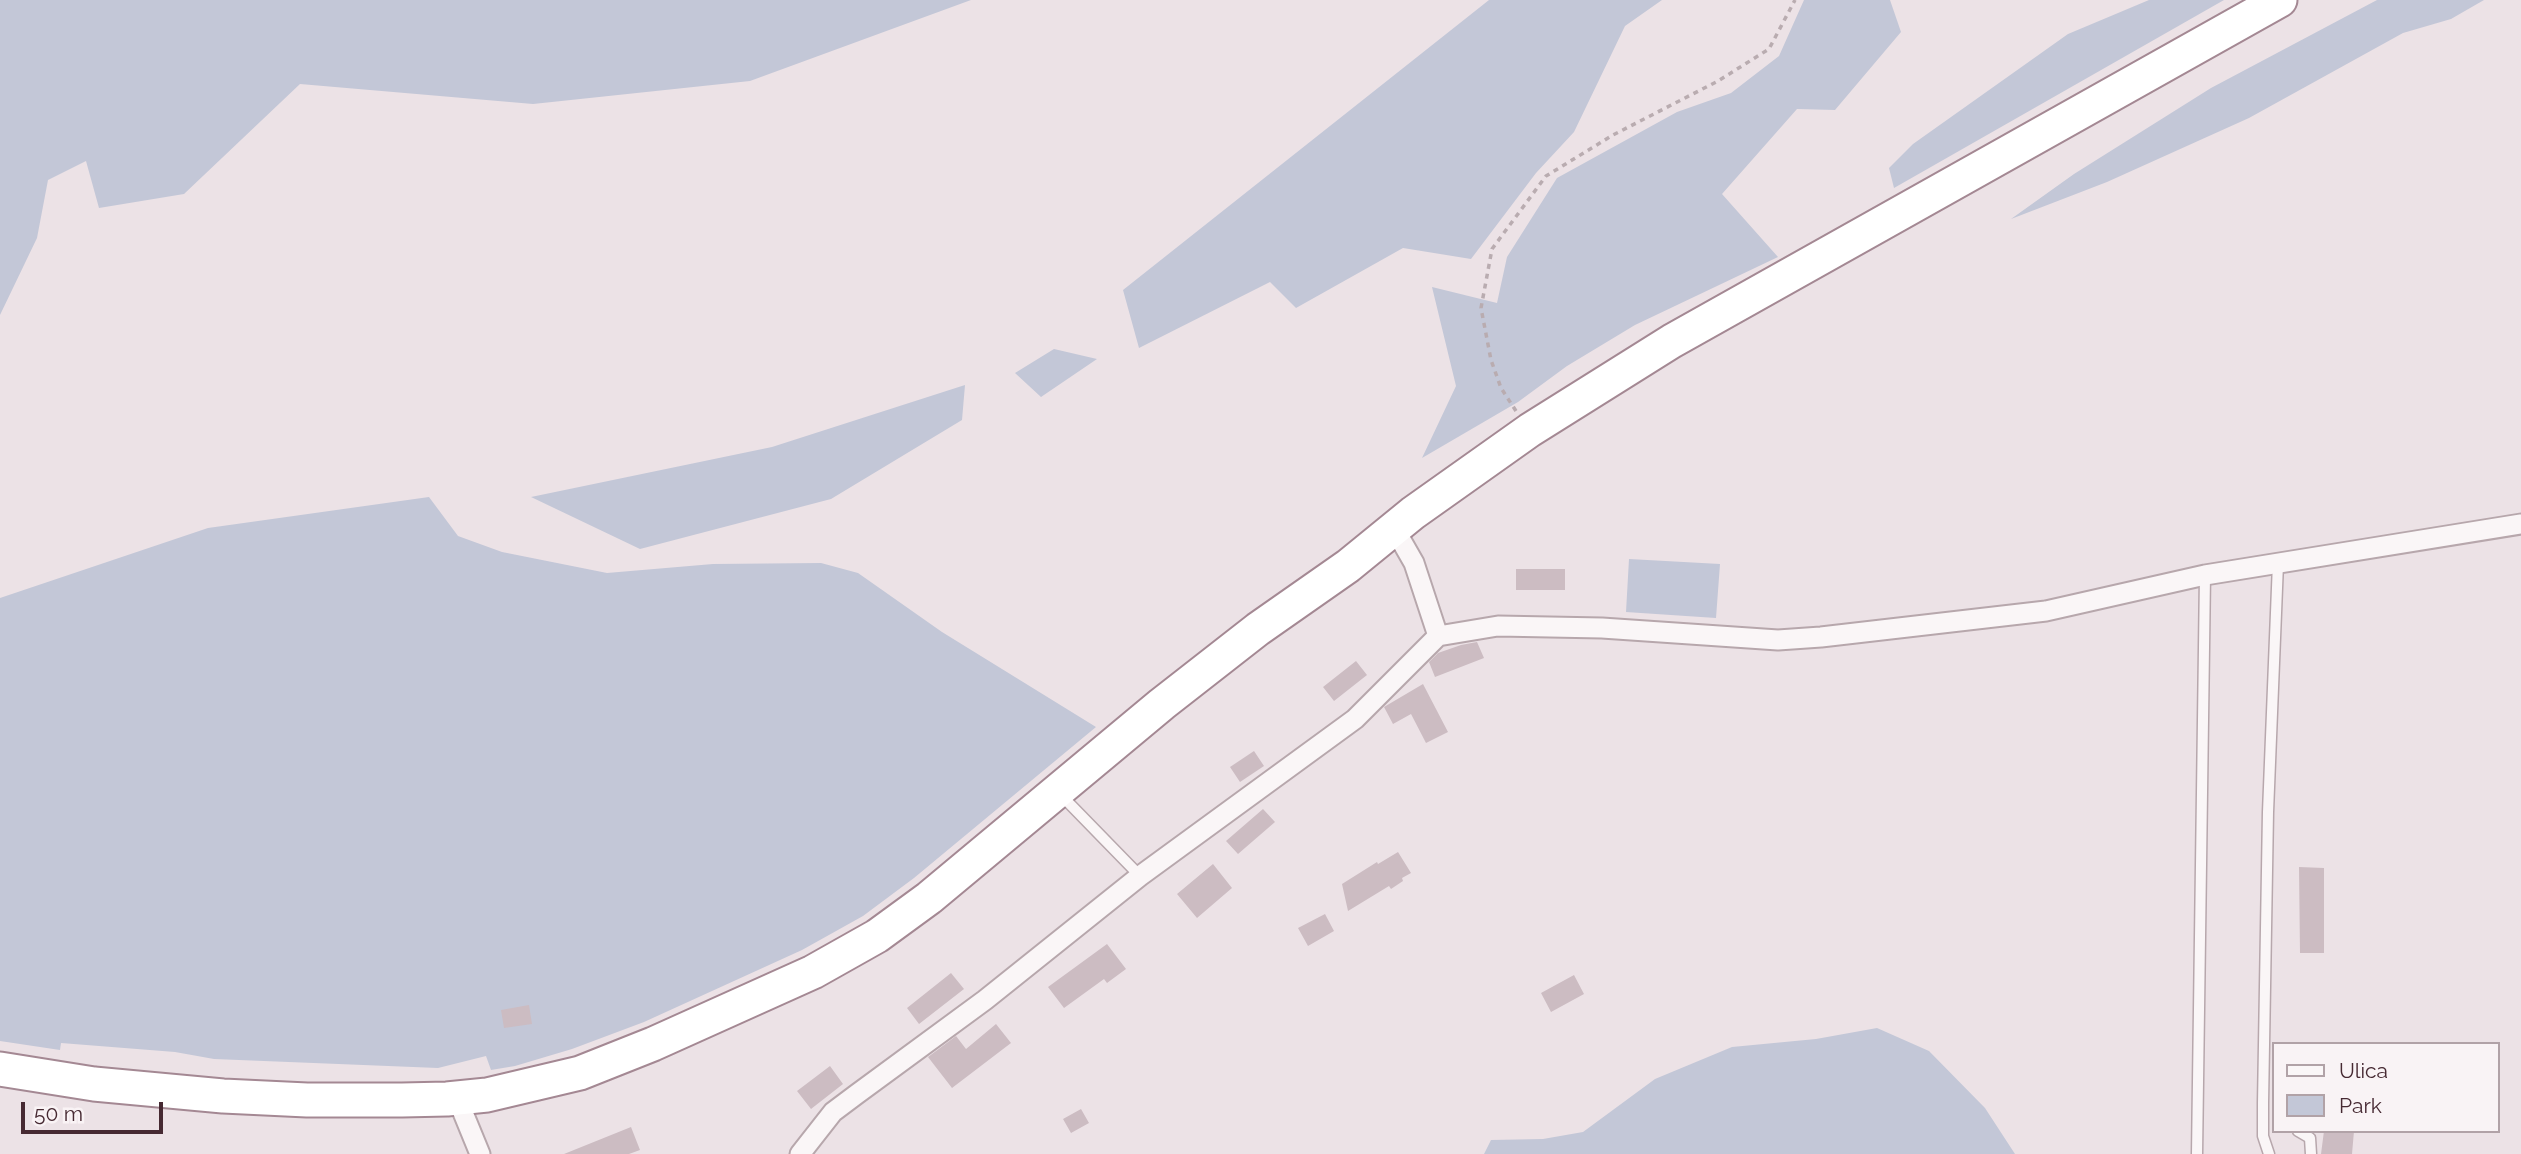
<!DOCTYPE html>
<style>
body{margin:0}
#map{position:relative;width:2521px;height:1154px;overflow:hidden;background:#ece2e6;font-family:Raleway,sans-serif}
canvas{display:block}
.legend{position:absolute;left:2272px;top:1042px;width:228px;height:91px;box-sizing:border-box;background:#f9f3f5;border:2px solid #b1a2a7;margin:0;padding:9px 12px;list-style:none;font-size:21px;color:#462932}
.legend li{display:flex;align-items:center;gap:14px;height:35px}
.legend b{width:35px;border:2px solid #b1a2a7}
.scale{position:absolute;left:21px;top:1102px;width:142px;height:32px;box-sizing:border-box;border:4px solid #462932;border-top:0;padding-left:9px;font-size:21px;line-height:24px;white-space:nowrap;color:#462932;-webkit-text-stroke:5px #f9f3f5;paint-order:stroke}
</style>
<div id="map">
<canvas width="2521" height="1154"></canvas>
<ul class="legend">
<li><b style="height:9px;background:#faf6f7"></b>Ulica</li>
<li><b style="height:19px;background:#c3c7d7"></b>Park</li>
</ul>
<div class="scale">50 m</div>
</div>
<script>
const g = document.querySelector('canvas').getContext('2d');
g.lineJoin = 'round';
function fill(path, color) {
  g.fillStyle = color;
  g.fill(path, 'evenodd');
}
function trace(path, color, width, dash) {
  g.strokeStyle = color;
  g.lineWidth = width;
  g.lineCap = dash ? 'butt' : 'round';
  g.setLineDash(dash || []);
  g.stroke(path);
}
fill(new Path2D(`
 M0,0H971L750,81L533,104L300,84L184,194L99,208L86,161L48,180L37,238L0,315Z
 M1489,0H1662L1625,26L1574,132L1536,173L1471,259L1403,248L1296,308L1270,282L1139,348L1123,290Z
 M1804,0H1890L1901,32L1835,110L1797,109L1722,194L1778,257L1635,325L1567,366L1518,402L1422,458L1456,386L1432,287L1497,303L1507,257L1557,178L1677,112L1731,93L1779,56Z
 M2149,0H2224L1894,188L1889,168L1913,144L2068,34Z
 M2377,0H2484L2451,19L2403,33L2249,118L2107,182L2011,219L2074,174L2211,88Z
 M1054,349L1097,359L1041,397L1015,373Z
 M965,385L962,420L831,499L640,549L531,497L772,447Z
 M429,497L458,536L502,552L607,573L713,564L821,563L858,573L942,632L1096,727L914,878L863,916L802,950L644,1022L572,1049L515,1066L491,1070L486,1056L438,1068L214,1059L175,1052L61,1043L60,1050L0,1041V598L208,528Z
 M1629,559L1720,564L1716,618L1626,612Z
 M1877,1028L1929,1051L1985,1108L2015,1154H1484L1491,1140L1543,1139L1583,1132L1655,1079L1732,1047L1816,1039Z`), '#c3c7d7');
fill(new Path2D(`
 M1516,569H1565V590H1516Z
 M1477,642L1484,658L1435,677L1429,662L1438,653L1461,645Z
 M1356,661L1367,675L1334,701L1323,687Z
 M1423,684L1448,732L1426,743L1411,714L1393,724L1384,707Z
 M1254,751L1264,766L1240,782L1230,767Z
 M1263,809L1275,822L1238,854L1226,841Z
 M1398,852L1411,873L1402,878L1403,881L1391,889L1389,886L1348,911L1342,884L1377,862L1378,864Z
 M1213,864L1232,888L1197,918L1177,894Z
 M2299,867L2324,868V953H2300Z
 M1325,914L1334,931L1308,946L1298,928Z
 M1107,944L1126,969L1107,983L1104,979L1064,1008L1048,987Z
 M951,973L964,989L919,1024L907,1008Z
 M1574,975L1584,994L1551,1012L1541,993Z
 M529,1005L532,1024L504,1028L501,1010Z
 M996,1024L1011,1043L952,1088L928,1057L956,1036L966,1049Z
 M830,1066L843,1084L811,1109L797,1091Z
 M1081,1109L1089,1123L1071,1133L1063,1119Z
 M631,1127L640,1150L629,1154H564Z
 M2324,1131H2354L2352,1154H2321Z`), '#ccbcc2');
const service = new Path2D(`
 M1062,796L1140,876
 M2298,1131L2310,1138L2311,1154
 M2197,1154L2205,575
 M2269,1154L2263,1136V1103L2268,812L2278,563`);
const minor = new Path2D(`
 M1438,636L1498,626L1602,628L1778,640L1821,637L2046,611L2205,575L2521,524
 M457,1098L480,1154
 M800,1154L833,1112L857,1094L985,1000L1140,876L1355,719L1438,636L1414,563L1394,528`);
const trunk = new Path2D(`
 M0,1069L94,1084L223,1096L307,1100H402L447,1099L487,1095L580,1073L653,1044L813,972L877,936L929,898L1162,704L1258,629L1348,566L1413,513L1530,430L1672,341L2280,0`);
trace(service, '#b7a7ac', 13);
trace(minor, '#b7a7ac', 23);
trace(trunk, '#a48893', 37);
trace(new Path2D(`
 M1516,411L1501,388L1491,360L1481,308L1492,249L1546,176L1613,135L1718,81L1769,49L1795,0`), '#b9acb0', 3.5, [5, 5]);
trace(service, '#faf6f7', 10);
trace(minor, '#faf6f7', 19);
trace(trunk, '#fff', 33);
</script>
